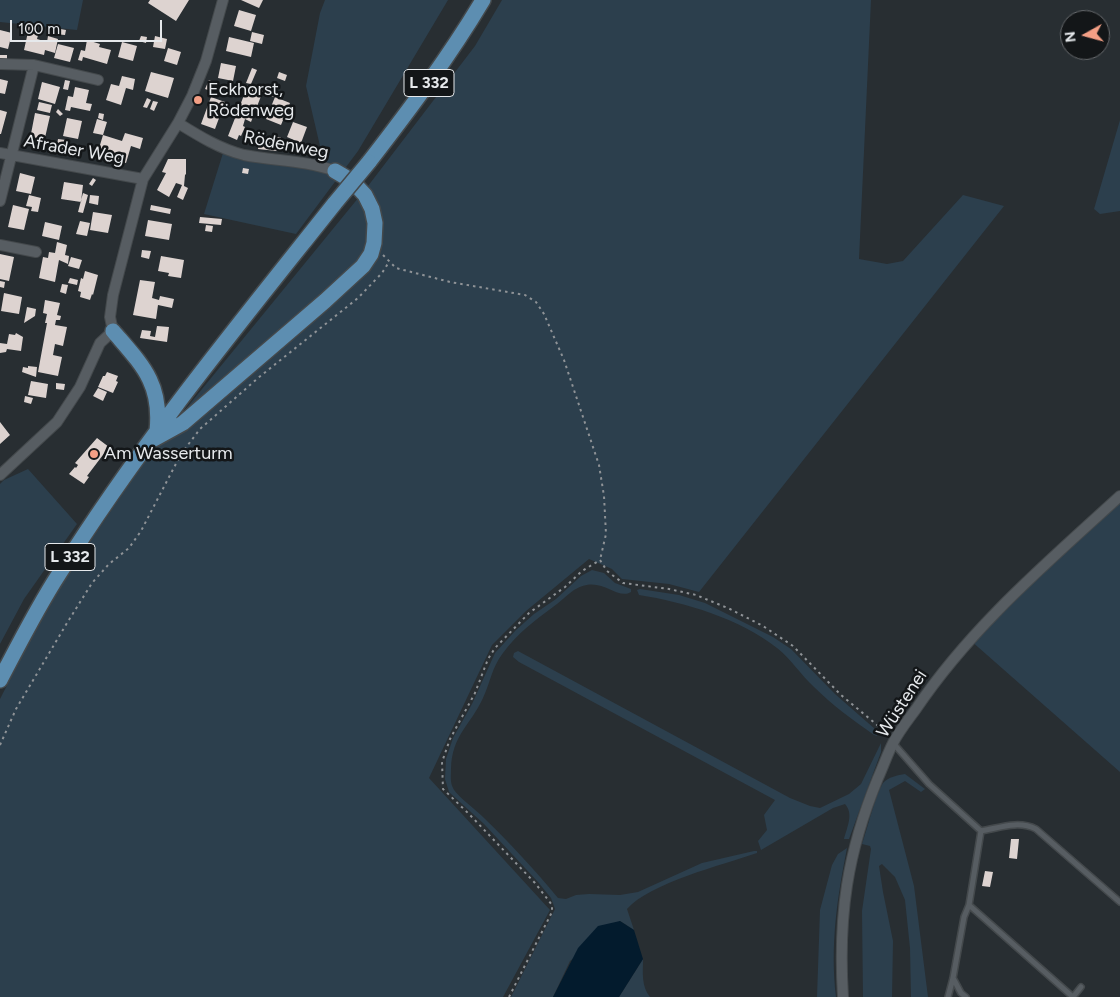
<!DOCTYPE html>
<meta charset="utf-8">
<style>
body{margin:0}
#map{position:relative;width:1120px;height:997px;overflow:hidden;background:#282e32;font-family:Figtree,sans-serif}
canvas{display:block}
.north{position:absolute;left:1060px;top:10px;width:50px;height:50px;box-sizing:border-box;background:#131618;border:1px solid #676a6d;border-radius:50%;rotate:263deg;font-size:14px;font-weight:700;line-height:20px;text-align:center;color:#e6e9ec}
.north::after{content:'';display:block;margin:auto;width:18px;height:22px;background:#f39f85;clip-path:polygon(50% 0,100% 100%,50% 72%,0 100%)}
.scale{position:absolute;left:10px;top:20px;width:152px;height:22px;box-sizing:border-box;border:2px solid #e6e9ec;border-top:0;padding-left:6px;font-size:15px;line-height:18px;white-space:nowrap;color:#e6e9ec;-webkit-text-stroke:4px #131618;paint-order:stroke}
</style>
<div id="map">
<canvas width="1120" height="997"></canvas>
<div class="north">N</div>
<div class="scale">100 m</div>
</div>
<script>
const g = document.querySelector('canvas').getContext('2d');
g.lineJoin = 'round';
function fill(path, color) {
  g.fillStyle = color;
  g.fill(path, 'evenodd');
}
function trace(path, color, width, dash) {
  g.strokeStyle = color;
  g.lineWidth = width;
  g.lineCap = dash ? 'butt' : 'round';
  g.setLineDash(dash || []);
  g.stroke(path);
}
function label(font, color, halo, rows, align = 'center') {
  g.font = font + ' Figtree,sans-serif';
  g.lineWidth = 5;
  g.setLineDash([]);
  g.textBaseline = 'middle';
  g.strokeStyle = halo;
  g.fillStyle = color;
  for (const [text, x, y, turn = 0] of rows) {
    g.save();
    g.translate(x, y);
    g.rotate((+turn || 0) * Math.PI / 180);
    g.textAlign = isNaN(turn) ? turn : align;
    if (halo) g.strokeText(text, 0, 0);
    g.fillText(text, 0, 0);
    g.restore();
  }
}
fill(new Path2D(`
 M0,0H83L77,30L0,22Z
 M325,0H448L358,151L296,234L204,214L223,153L271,161L323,159L306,86L320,13Z
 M502,0H871L859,259L887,264L903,261L963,195L1004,206L699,592L669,584L622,579L612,569L589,559L526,611L492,645L429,778L550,910L503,997H0V699L25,650L68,574L153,449L368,186L475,46Z
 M1120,120V211L1100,214L1094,209Z
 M28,469L77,524L24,599L0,644V484L4,480Z
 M1120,491V772L970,640Z
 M592,570L604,573L615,583L631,589V592C616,601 601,573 574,590C567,595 560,602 553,607C534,621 518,633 503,653C491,669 491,681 483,698C470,726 452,735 451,769C451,776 450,782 453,788C456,795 476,810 483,817C509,842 535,870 558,898L566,899L576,895L589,894L620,895L638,892L702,863L754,851H757V853C722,865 650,883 627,909L634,930L620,921L570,961L553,997H511L555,909L551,898L538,882L484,824L449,792L445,779L446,759L453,738L472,704L495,653L516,630L534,614L556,599L581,576Z
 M640,589L679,595L705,603L773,637L791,649L835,694L875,729L877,736L874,735C853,720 832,705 814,687C801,675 791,659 777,648C741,619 684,602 639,595L637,590Z
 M518,651L790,798L810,806L820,808L849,794L861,784L881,743V752L849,839H844C847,827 854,814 845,804L833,808L761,850L758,841L767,830L764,815L775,800L519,662L513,657L514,653Z
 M905,774L925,789L921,792L905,781L889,790L914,886L928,997H911L910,948L905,900L895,877L882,864L879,866L883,892L893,941L892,997H863L862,911L871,849L870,846L862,844C867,830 876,793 883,783C888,777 898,775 905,774Z
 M847,848C837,899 830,945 836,997H817L820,910L832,865L838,854Z
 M643,959C643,972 641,986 650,997H619Z`), '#2c3f4d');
fill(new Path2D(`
 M620,921L634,930L643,959L619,997H553L578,948L598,926Z`), '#031b2d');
fill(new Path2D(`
 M150,0H189L176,21L148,3Z
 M241,0H263L259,8Z
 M239,10L256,15L251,31L234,26Z
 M25,26L30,27L29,32L24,31Z
 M55,28L66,30L65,35L54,34Z
 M0,30L12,33L8,49L0,47Z
 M28,32L38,35L37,39L47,42L48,36L58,39L55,53L45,50L44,55L24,50Z
 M252,32L264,35L262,44L250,41Z
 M141,36L147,37L146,43L139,41Z
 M155,36L167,39L165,49L153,47Z
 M229,37L254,43L251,57L226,51Z
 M87,40L100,44L99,47L111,50L107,64L83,57L82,61L78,60L81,50L85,51Z
 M122,42L137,46L133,61L118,57Z
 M58,44L74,48L70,62L54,58Z
 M168,48L181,52L177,65L164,61Z
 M0,55H7V60H0Z
 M221,63L236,66L233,81L218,78Z
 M252,68L257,70L251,84L246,83Z
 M151,72L174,78L168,98L145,91Z
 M279,72L287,75L285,81L277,78Z
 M122,76L135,79L133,90L126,88L121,105L106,100L111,84L119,86Z
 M0,79L8,81L5,94L0,93Z
 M65,80L70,81L68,90L63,89Z
 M209,80L218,84L214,92L205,89Z
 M42,82L60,87L55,104L38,99Z
 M275,84L279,86L275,97L270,96Z
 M248,85L263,91L251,122L245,119L243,126L245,127L241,136L239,135L237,140L228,136Z
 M75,87L89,90L86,103L92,104L90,111L71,107L70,111L65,110L68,96L73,97Z
 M211,97L225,102L215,129L201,124Z
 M275,97L290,103L281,125L266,119Z
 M147,98L151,100L147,108L143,107Z
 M153,101L158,102L154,111L150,109Z
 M39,102L52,105L50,113L37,110Z
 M259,108L264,110L262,115L257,113Z
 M58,109L63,114L60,116L56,112Z
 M0,110L7,112L1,134H0Z
 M35,113L50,116L44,142L30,139Z
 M99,113L104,114L103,120L98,118Z
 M67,118L82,121L78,139L63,136Z
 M97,119L107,122L103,135L122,141L125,133L143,138L140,149L131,146L126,163L97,155L103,135L93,133Z
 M293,122L307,127L301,143L287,137Z
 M274,137H281V143L278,142L277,151L258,149L259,141L273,142Z
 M58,139L66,140L64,153L55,151V154L48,153L49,144L57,146Z
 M295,143H300V150H295Z
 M168,159H186V174L185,175L184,186L188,188L183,200L177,197L182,185L176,183L169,197L157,190L166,173L162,172Z
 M243,168L249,169L248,174L242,173Z
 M20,173L35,177L31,194L16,191Z
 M93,178L96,180L92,186L89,184Z
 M64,182L83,185L81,202L61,199Z
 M83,193L88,195L83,213L78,212Z
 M29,195L41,198L38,212L31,211L32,207L26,206Z
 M90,195L99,196L98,205L89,203Z
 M13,205L29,209L24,230L8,227Z
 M151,205L171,209L170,214L150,210Z
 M93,212L112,215L108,233L90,230Z
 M200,217L222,219L221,225L199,223Z
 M148,220L172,224L169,240L145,236Z
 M80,221L90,223L87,236L76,234Z
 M45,222L62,226L59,240L42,236Z
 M206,225L213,226L212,232L205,231Z
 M57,242L67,245L65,255L69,256L68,264L59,260L55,282L39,278L43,257L48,258L49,252L55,253Z
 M142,250L151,251L149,259L141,257Z
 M0,254L14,257L9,281L0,279Z
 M161,256L184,260L181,278L168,276L169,273L158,271Z
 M71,257L82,260L79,269L68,266Z
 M85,271L98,275L93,295L92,294L90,300L80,297L81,292L78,291L81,278L83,279Z
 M70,278L78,280L77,285L68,283Z
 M140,280L155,282L152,298L159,300L160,296L174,299L172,308L158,305L156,319L133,315Z
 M0,281L5,282L4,288L0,287Z
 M62,284L68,285L66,294L60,292Z
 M4,293L22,297L19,314L1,311Z
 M45,300L60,303L57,315L61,316L60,320H56L55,325L67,327L63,346L55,344L53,355L62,357L58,376L38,372L47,323H45L47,314L43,313Z
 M27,307L36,309L35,316L24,323Z
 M157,326L169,327L167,342L140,338L142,330L151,331L150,336L155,337Z
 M16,333L23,337L21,351L7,349L6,352L0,353V343L7,344L9,334L15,335Z
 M28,366L37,367L36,377L22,372L23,367L28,368Z
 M107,372L118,376L116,381L118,382L113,393L98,387L103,376H105Z
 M31,381L48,384L46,398L28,395Z
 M56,383L65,384L64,390L56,389Z
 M98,388L107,392L103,401L93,396Z
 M25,396L33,398L31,404L24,402Z
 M0,422L10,435L0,444Z
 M97,438L109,447L87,476L89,477L84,484L69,474L75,467L76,468L78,465L75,463Z
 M1011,839H1019L1017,859L1009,858Z
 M985,871L993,872L990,887L982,886Z`), '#ddd3d0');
const lane = new Path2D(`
 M893,743L929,784L981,831L969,905L964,917L953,978L948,997
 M981,831C999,828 1018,820 1036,829L1120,902
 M969,905L1073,997
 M953,978L961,993L966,997
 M1073,997L1081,987`);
const street = new Path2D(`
 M0,64L34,65L98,80
 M178,123C199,136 220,149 244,155C275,161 305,160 335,171
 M0,153L143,179
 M0,201L34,65
 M0,245L36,252
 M0,475L57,422L80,387L100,343L113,331L110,317L113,295L143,179L178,123L192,96L206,61L223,0
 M843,997C838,916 847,853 878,778C883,767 887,755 893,743C899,731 908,720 916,709C971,627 1048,562 1120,496`);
const primary = new Path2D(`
 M369,162C410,109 449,57 483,0
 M113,331C142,365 162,383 157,431
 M154,439L183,423L325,301L363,266L371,254L374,243L375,223L372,209L365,195L352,181L335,171
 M0,680C19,644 37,608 59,574C141,443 239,324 335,203`);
trace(lane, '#44494c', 8);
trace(street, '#44494c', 12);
trace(primary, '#44494c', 18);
trace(new Path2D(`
 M383,255L396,268L450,282L525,295L536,302L544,314L564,360L599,465L604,496L606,534L600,560
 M0,745L16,709L67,623L92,583L109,564L129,548L141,531L181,454L200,429L258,378L358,298L382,273L389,262
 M509,997L552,912V905L535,883L469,814L443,789L442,762L450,739L475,693L488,659L495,648L529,613L565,587L582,571L600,560L607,571L623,583L669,589L696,595L730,609L763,626L793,646L841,695L876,724L887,735`), '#8f9397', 2, [2.5, 4]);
trace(lane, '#575d62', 5);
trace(street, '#575d62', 10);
trace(primary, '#5d8eb1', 15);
const primaryBridge = new Path2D(`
 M335,203L369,162`);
trace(primaryBridge, '#44494c', 18, []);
trace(primaryBridge, '#5d8eb1', 15);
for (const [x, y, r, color] of [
 [198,100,5,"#f39f85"],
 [94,454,5,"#f39f85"]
]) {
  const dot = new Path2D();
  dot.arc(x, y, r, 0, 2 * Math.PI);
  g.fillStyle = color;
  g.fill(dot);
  trace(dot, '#131618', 2);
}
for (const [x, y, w] of [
 [429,83,50],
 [70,557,50]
]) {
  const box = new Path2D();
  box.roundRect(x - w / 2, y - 13.5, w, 27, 4);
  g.fillStyle = '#131618';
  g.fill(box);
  trace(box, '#e6e9ec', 1);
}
label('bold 16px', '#e6e9ec', null, [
 ["L 332",429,83],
 ["L 332",70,557]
]);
label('18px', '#e6e9ec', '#131618', [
 ["Eckhorst,",208,90],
 ["Rödenweg",208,111],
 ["Am Wasserturm",104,454]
], 'left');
label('18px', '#e6e9ec', '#131618', [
 ["Rödenweg",286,145,11],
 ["Afrader Weg",74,150,10],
 ["Wüstenei",902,704,-57]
]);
</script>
